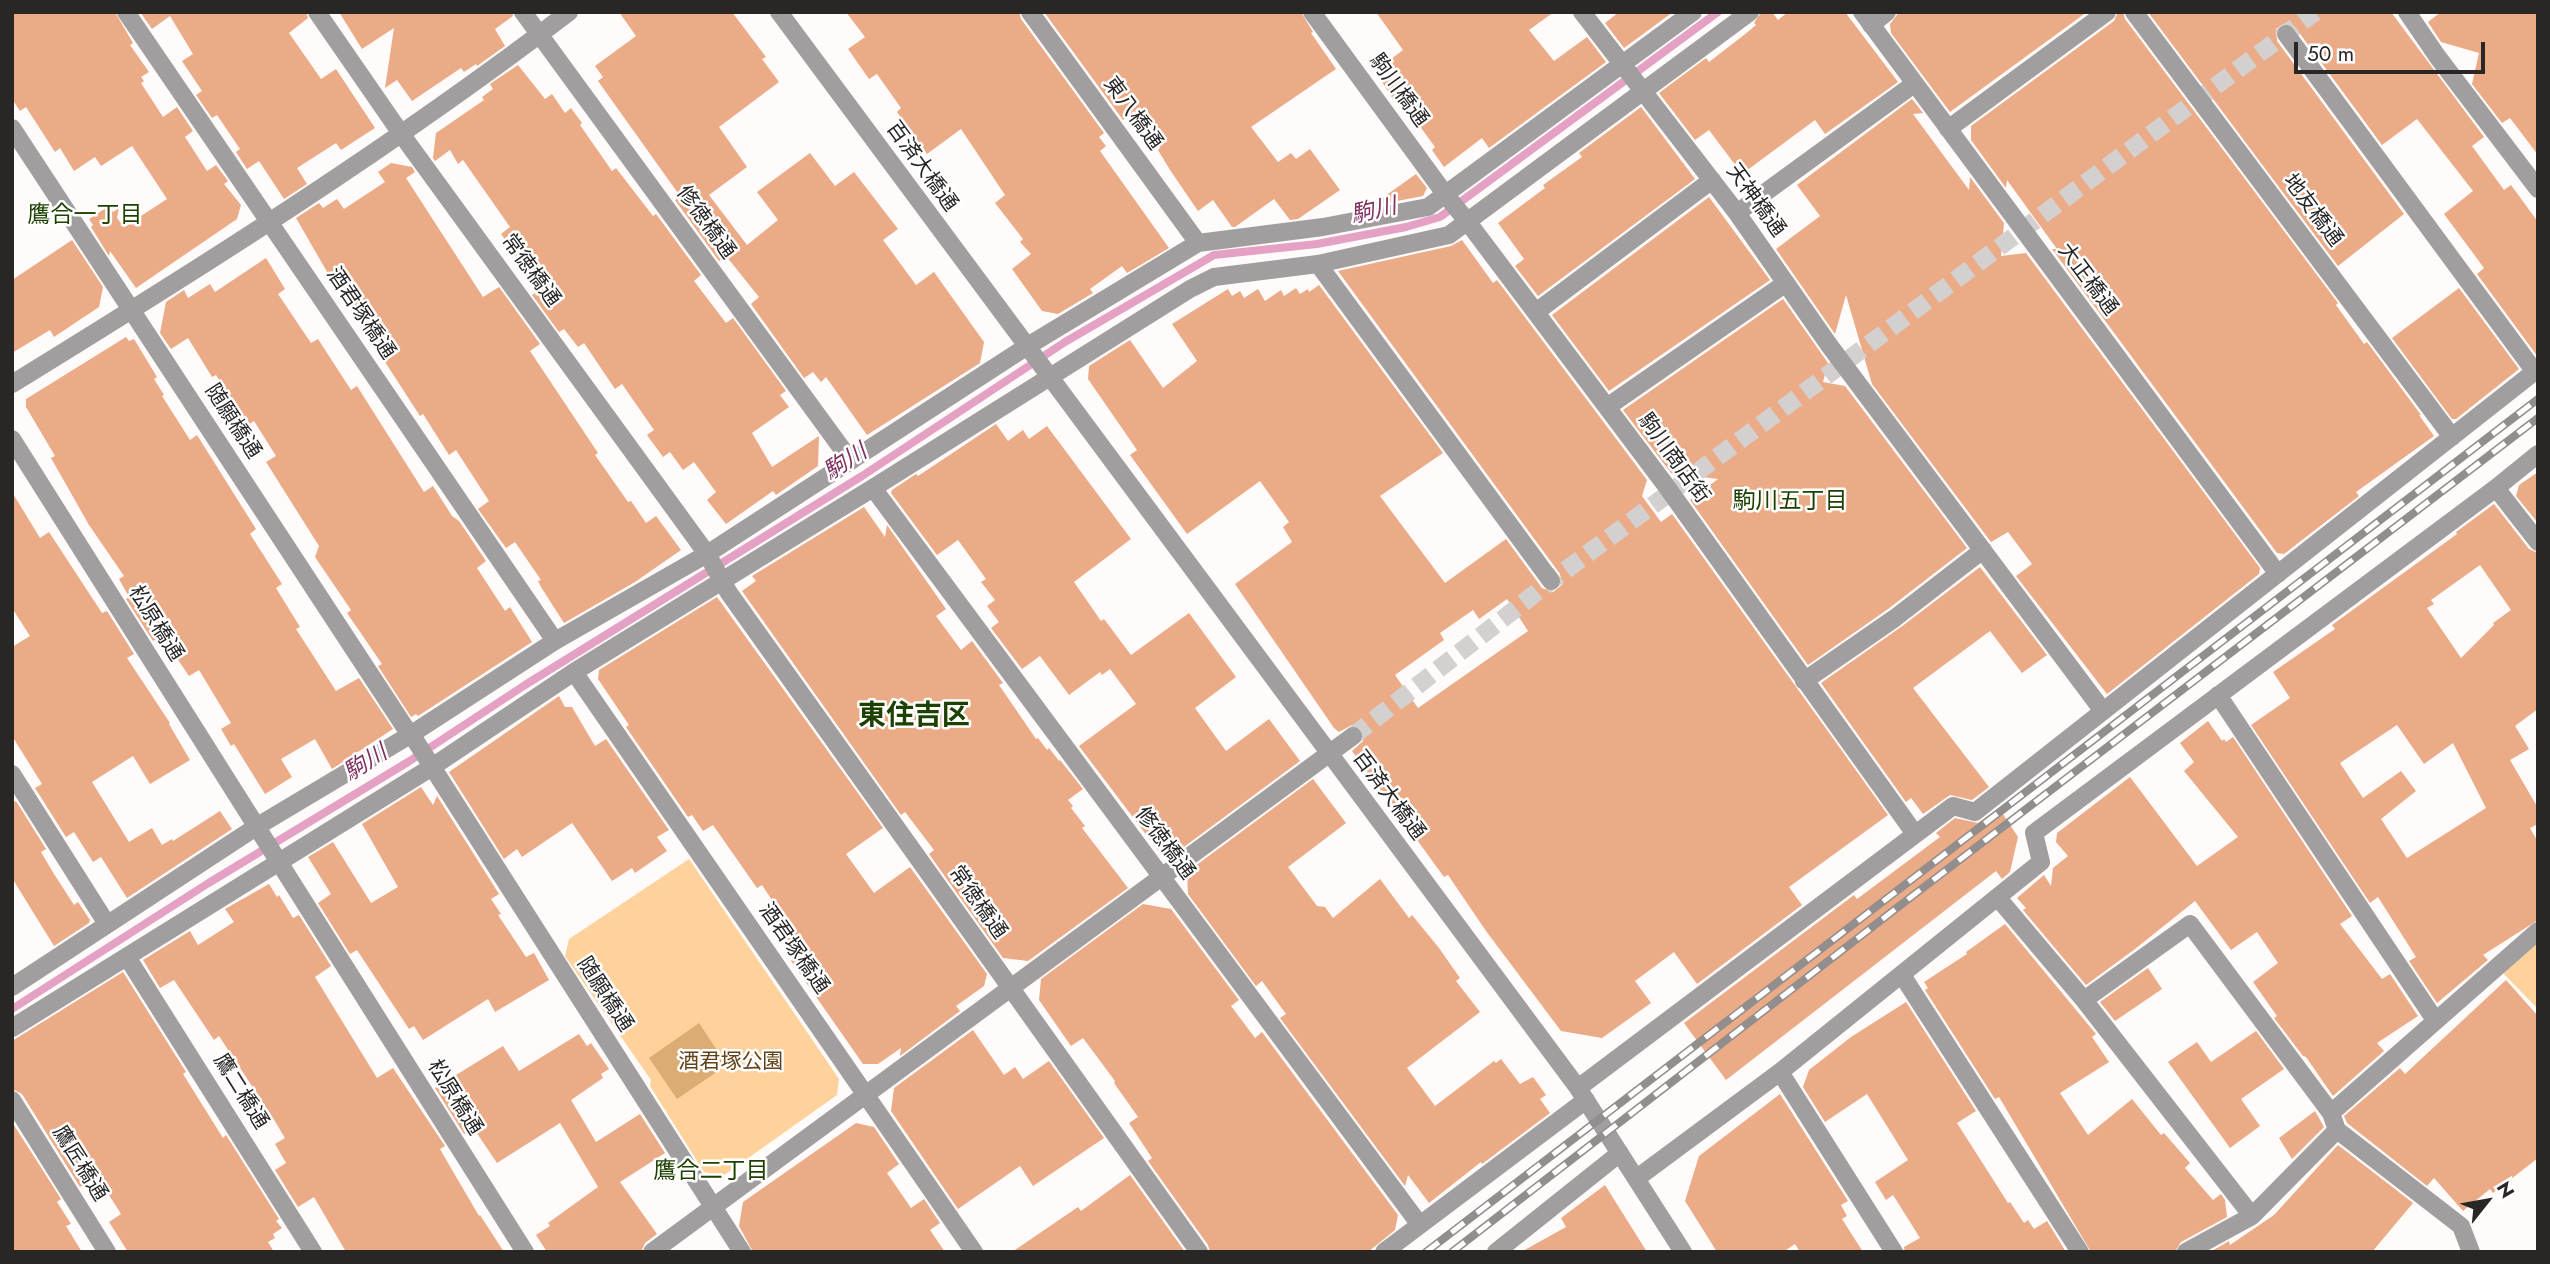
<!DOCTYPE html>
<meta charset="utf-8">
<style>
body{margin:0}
#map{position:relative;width:2550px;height:1264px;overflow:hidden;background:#fffbfa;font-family:Jost,sans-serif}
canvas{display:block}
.frame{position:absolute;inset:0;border:14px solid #292626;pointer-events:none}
.north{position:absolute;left:2452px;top:1166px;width:70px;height:70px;-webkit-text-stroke:5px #fff;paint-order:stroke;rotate:59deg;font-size:19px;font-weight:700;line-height:28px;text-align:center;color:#292626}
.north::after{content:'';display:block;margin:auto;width:24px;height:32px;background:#292626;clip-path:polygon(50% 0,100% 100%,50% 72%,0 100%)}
.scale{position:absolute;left:2294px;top:42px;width:191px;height:32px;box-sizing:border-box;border:4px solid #292626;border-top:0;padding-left:9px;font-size:21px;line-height:24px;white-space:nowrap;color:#292626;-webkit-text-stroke:5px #fff;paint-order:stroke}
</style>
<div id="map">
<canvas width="2550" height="1264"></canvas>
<div class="frame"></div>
<div class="north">N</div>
<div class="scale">50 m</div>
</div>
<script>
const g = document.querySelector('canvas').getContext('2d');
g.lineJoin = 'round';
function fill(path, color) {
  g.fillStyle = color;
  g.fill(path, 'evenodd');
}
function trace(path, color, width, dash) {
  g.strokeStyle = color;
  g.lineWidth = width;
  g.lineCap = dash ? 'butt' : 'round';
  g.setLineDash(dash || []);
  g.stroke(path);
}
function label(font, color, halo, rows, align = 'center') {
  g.font = font + ' Jost,"Noto Sans JP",sans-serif';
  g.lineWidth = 5;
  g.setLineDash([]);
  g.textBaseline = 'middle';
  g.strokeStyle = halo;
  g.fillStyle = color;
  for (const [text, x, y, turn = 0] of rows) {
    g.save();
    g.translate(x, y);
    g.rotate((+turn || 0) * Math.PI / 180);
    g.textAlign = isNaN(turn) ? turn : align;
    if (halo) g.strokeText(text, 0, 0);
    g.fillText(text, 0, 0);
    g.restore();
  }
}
fill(new Path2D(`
 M689,859L839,1079L837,1095L723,1176L704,1172L650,1086L651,1080L565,956L569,939Z
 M2538,939V1009L2502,972Z`), '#ffd29c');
fill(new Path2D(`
 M699,1023L727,1065L677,1099L649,1058Z`), '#dbad75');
trace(new Path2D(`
 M12,1009L207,884L408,762L525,685L862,476L1065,342L1214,255L1317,244L1406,227L1440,217L1718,12`), '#e4a1c3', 8);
fill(new Path2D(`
 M12,12H115L133,43L130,45L149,72L141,77L144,81L141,83L163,117L177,107L193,131L185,137L207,171L216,165L228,181L224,184L241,205L237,219L136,288L110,251L109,256L91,227L93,225L89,219L109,206L113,212L119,208L117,218L124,227L167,199L132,146L101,166L95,157L74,171L60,148L55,152L26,107L20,111L12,99Z
 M140,12H306L308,18L289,33L321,79L336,69L375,128L341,150L336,143L297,168L307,184L284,199L259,161L247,169L236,152L240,149L217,115L212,118L196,95L202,91L182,61L193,54L170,16L152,29Z
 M339,12H512L513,16L495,29L505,46L477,66L476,64L464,72L461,68L412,101L397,80L385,88L394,28L362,49Z
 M619,12H732L766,57L762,59L779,82L719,127L747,167L709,195L747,245L778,220L757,192L810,153L835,186L854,172L898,229L883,240L916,285L934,272L984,342L980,363L867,435L826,377L821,382L813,372L804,378L751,304L759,297L726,256L719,261L675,200L680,196L598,81L603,77L595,66L636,36Z
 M846,12H1019L1021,19L1104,133L1099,137L1106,146L1100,151L1169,248L1127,273L1122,266L1090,289L1093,293L1058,314L1042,311L1012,269L1031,254L1020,242L1023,239L995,203L1005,195L961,129L927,154L897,112L901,108L877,74L869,79L848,49L865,37Z
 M1044,12H1301L1313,32L1311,33L1336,69L1251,127L1278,162L1291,153L1296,159L1310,149L1340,190L1298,219L1290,220L1274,199L1235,227H1232L1213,200L1198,211L1170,170L1158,150L1160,148L1134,111L1123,120Z
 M1376,12H1554L1529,30L1554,61L1587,37L1606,62L1489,148L1482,138L1444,167L1432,150L1435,147L1400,99L1395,102L1375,71L1403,50Z
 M1619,12H1673L1624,48L1605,23Z
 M1761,12H1772L1778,20L1788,12H1845L1898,82L1825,134L1815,120L1742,174L1709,130L1695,140L1659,93L1706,58L1709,62L1744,35L1756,25L1754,23Z
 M1899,12H2087L1950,112L1891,33L1890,24Z
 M2118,12H2123L2125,19L2338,303L2336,305L2364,344L2367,342L2421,415H2419L2434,436L2356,492L2359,496L2284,554L2277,553L2052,249H2057L2007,180L2006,188L1971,140V126L2114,21Z
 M2148,12H2391L2484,137L2472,146L2504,190L2511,185L2538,222V357L2477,274L2484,268L2444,214L2473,191L2417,119L2382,145L2295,27L2285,23L2276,29L2277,41L2404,214L2338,266Z
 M2441,12H2538V155L2510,118L2502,123L2472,84L2479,53L2441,42L2428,22Z
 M518,65L545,99L552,94L565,113L571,108L582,123L580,125L612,171L616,168L653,216L656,214L701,275L694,281L726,323L733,318L786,391L780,395L789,407L752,433L772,467L819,436L818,466L776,495L773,491L726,524L707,500L716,492L694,462L683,470L670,452L663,457L647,435L654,430L622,384L615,389L584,343L578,347L564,329L559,332L532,295L552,281L529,248L517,257L501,234L510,227L463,160L458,164L450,150L435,161L433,158L436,133L484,100L482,97L493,89L490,84Z
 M1912,99L1923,113L1913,114L1969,190L1970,177L2004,223L2001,256L2026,253L2260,568L2259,574L2107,694L2016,576L2032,564L2008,532L1991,542L1872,384L1846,295L1835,334L1776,249L1820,216L1797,185Z
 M1641,107L1695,179L1538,296L1515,266L1524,259L1498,223L1545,188L1543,185L1582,157L1579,153Z
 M391,163L412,167L415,172L406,178L483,297L499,287L540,344L530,351L598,453L595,455L628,502L631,501L646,523L656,516L681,550L635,582L564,623L541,587L538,581L541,580L515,542L506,548L478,509L489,501L456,450L449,455L423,414L420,416L330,277L296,218L319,203L323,208L337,199L344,209L385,182L378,172Z
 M1416,174L1427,188L1423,196L1371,206Z
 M1709,197L1770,280L1609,391L1552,315Z
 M72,240L103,287L99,307L54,337L50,330L12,353V280Z
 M1462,240L1493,283L1497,280L1647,480L1642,496L1661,522L1672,514L1888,815L1789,887L1802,905L1697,984L1674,952L1635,981L1651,1003L1602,1038L1561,1031L1486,931L1448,875L1444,877L1352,751L1363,741L1362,730L1352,725L1339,732L1334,728L1235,584L1292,542L1283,527L1289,522L1260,481L1187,534L1130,455L1137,450L1088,379L1089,366L1130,340L1163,388L1197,361L1172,324L1228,289L1232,296L1240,291L1244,298L1258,289L1265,301L1281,290L1284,296L1296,288L1300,294L1308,289L1309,292L1319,285L1443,453L1380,496L1445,583L1506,539L1542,588L1553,592L1562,585L1560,574L1338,271L1451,246ZM1507,599L1528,631L1418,708L1395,675L1444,640L1440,633L1473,610L1479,619Z
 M266,258L285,289L278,294L311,343L318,339L351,390L357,386L424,492L433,486L452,516L459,521L486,561L477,568L505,611L510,607L532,642L418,716L416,714L411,717L378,666L382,664L347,613L351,610L315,557L319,546L266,462L276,456L254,421L248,425L216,375L212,377L188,338L171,349L160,333L166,302L184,290L188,298L210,284L215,292Z
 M2459,288L2519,369L2456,419H2452L2392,338Z
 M1783,299L1828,363L1823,382L1845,386L1967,548L1888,609L1808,665L1690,500L1718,479L1671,473L1623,410Z
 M126,337L129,341L134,339L157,377L154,379L164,395L162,396L190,440L197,435L256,529L250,534L282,584L276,588L300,627L296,629L336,691L359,678L393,729L332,769L315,739L281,759L292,777L265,794L234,744L231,746L221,729L231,723L199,670L189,676L162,636L153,641L126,599L129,597L119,579L124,576L89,525L51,458L55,456L26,407V399Z
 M996,424L1008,441L1023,430L1029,439L1047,426L1131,539L1074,582L1101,621L1104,619L1131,655L1189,613L1236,677L1195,708L1226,751L1269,719L1300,761L1173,855L1157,849L1079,746L1136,704L1110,669L1102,675L1100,672L1069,695L1040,656L1022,669L991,628L999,622L987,606L995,600L981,582L986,579L958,540L937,555L891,493L892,490L916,474L918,476Z
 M2538,472V523L2516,496L2519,485Z
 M12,492L40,538L49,532L102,613L107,611L134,654L127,658L170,723L169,724L190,760L150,784L133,756L92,782L129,842L152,828L162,845L172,839L173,841L220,811L232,829L127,898L101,857L93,862L74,832L66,837L35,788L42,784L12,736V647L30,636L12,608Z
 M2494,504L2529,549L2538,553V709L2515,726L2529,749L2510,760L2538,808V824L2530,828L2538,842V920L2483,955L2488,960L2437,1003L2409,961L2416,957L2378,897L2370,903L2251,725L2290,698L2273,672L2335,629L2332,625L2457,534L2456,532ZM2480,565L2511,610L2493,623L2494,625L2461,658L2427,608L2434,604L2431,600ZM2397,725L2424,764L2453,743L2486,808L2407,858L2381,819L2416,791L2401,771L2363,798L2340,763Z
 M864,507L885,537L887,525L946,609L936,616L961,650L972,641L1003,683L999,685L1036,739L1038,738L1047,750L1049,748L1059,761L1060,760L1083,789L1068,800L1073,806L1071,808L1085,826L1082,828L1128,888L1028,961L1003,958L929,854L934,850L905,812L901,815L742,591L756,581L752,576Z
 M1980,567L2047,655L2022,673L1990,631L1913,688L1989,787L1972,800L1950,795L1923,814L1911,798L1906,802L1821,683L1901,627Z
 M717,597L883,828L846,854L874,893L910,867L987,974L984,986L956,1006L960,1011L900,1056L901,1048L878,1064H863L791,961L793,959L775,933L788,924L762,885L757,888L713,825L703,831L692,815L688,817L626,727L629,725L598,679L599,670Z
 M559,696L565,707H572L595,746L606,739L669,830L657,837L667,851L635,873L632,868L612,881L572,823L522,857L517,849L504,859L449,772Z
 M2208,721L2222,741L2224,739L2226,742L2233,737L2352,916L2340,924L2382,979L2390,974L2418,1016L2377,1043L2384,1051L2333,1096L2306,1057L2303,1056L2274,1018L2277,1016L2253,982L2278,963L2257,932L2231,950L2195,901L2135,949L2086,985L2023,910L2026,908L2017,898L2044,875L2051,886L2053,868L2068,856L2056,842L2057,833L2130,777L2197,866L2238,837L2184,771L2194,762L2180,743Z
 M1313,779L1346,823L1288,867L1317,906L1325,907L1333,918L1380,879L1409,918L1412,915L1439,948L1460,978L1456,981L1480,1012L1407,1068L1435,1106L1494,1061L1496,1063L1501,1059L1520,1084L1533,1077L1546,1095L1540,1099L1550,1113L1482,1164L1481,1162L1429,1203L1408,1175L1405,1186L1280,1018L1286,1014L1262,981L1256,986L1188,894L1187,872Z
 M421,787L433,805L437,796L499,894L491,899L501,914L498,915L526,957L534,953L549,980L495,1012L488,999L423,1040L414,1026L409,1029L357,950L350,954L318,903L331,894L308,857L333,842L371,903L398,887L362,824Z
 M16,801L46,849L41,852L54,874L74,905L78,902L90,920L89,923L54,946L12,878V803Z
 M1999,808L2018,837L2010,872L2002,879L1996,871L1726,1080L1684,1023L1854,895L1857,899L1940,837L1936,833L1955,818L1978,823Z
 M269,884L277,897L279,895L293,918L299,915L331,966L315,977L377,1078L393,1068L445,1146L440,1149L448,1163L479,1216L480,1215L504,1252H346L314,1197L298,1207L275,1170L286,1163L275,1144L285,1138L273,1118L219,1036L214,1040L174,980L160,988L143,960L190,931L198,945L234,922L225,909Z
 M1143,904L1171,909L1239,1000L1231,1006L1255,1038L1262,1032L1398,1215L1395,1230L1368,1252H1210L1208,1245L1148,1161L1152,1158L1129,1123L1138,1117L1114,1083L1115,1081L1083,1038L1071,1046L1039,1000L1041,979Z
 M2005,924L2096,1034L2092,1037L2109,1062L2060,1093L2088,1135L2132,1099L2161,1135L2164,1133L2190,1163L2185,1168L2213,1200L2221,1194L2225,1200L2227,1217L2181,1242L2175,1252H2091L1999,1097L1995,1099L1925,990L1928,988L1924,982L1967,954L1966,952Z
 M2148,968L2162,989L2115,1021L2100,1002Z
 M123,972L186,1072L183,1074L223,1138L226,1135L279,1219L276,1221L282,1228L273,1234L275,1238L268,1242L274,1252H128L109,1222L121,1214L97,1176L80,1187L22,1094L12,1089V1041Z
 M2506,980L2538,1016V1158L2493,1193L2490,1189L2463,1211L2434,1178L2427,1186L2347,1123L2344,1116L2400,1068L2405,1074Z
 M1906,1002L1976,1111L1957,1123L2008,1203L2010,1202L2024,1223L2028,1220L2034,1229L2047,1221L2066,1252H1905L1904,1247L1920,1238L1893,1195L1886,1200L1875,1182L1908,1160L1867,1094L1825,1122L1803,1087L1809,1070L1851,1037Z
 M973,1030L1004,1075L1015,1067L1023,1079L1049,1061L1104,1138L1033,1186L1020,1166L958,1209L891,1111L894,1088Z
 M2256,1031L2284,1069L2241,1099L2260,1126L2230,1148L2168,1062L2197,1042L2211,1062Z
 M579,1034L587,1046L591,1043L609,1069L601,1074L603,1078L571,1100L596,1142L640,1114L665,1153L620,1182L657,1234L645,1243L641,1252H547L536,1235L550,1226L548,1223L598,1187L560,1123L497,1163L474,1129L464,1134L435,1088L503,1046L519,1071Z
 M1780,1094L1848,1201L1841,1205L1847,1216L1842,1219L1863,1252H1800L1795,1244L1783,1252H1717L1685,1201L1699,1156Z
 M2315,1111L2324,1127L2292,1159L2279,1138Z
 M12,1122L61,1199L57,1202L71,1224L66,1226L82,1252H12Z
 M856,1123L874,1127L899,1164L887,1173L911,1208L924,1199L940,1223L930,1230L945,1252H753L739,1226L743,1202Z
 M2338,1145L2413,1203L2372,1252H2210L2229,1241L2230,1245L2274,1215Z
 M1130,1175L1185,1252H1012L1078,1207L1081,1211Z
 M1605,1185L1647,1252H1521L1566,1227L1561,1218Z`), '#ebab86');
trace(new Path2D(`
 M1353,736L1551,581L2315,12`), '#d4d0d0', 18, [18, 9]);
trace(new Path2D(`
 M126,12L555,641
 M317,12L402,135L707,554L729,593L1199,1252
 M523,12L851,461
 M779,12L1578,1088L1683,1252
 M1030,12L1198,243
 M1312,12L1445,194L1467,221L1664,483L1915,834
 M1582,12L1737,213L1829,345L2103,711
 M1862,12L2278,574
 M2134,12L2452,437
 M2407,12L2437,56L2538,189
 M1871,25L1887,12
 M2286,34L2535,372
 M12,128L410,735L415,740L742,1252
 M1948,129L2107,12
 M1737,213L1914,84
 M1318,264L1551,581
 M1536,312L1712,180
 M12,384C202,267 391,148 569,12
 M1607,407L1786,283
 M12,439L525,1252
 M873,488L1420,1225
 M2496,488L2538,542
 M574,672L974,1252
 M1804,681L1895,618L1983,550
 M2218,695L2435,1020
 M12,774L107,924
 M1998,898L2084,1000L2252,1216
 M127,957L313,1252
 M1902,975L2080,1252
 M12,987L256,827L410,735L555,641L707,554L1026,347L1198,243L1323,227L1428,207L1693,12
 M2084,1000L2190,924L2331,1113L2337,1130L2461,1226L2471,1252
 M12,1028L432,767L574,672L873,488L1190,289L1214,277L1318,264L1449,235L1750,12
 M1780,1072L1894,1252
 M1578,1088L1953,806L1975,812L2538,369
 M12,1100L107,1252
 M2331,1113L2538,931
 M1637,1178L1780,1072L2041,862L2034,833L2496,488L2538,454
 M652,1252L1353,736
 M1384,1252L1586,1100
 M1496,1252L1620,1153
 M2186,1252L2252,1216L2337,1130`), '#a19e9f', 18);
const rail = new Path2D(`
 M1426,1252L2538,399
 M1452,1252L1911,897L2538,418`);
trace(rail, '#928e8e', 8);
trace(rail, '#fff', 5, [16]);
label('21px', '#292626', '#fff', [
 ["駒川橋通",1398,91,54],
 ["東八橋通",1132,114,54],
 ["百済大橋通",921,167,54],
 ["天神橋通",1755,201,54],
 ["地友橋通",2312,211,53],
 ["修徳橋通",705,223,54],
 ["常徳橋通",530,271,54],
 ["大正橋通",2087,280,53],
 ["酒君塚橋通",360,314,56],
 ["随願橋通",232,422,57],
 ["駒川商店街",1673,459,54],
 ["松原橋通",155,624,58],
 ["百済大橋通",1388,796,53],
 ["修徳橋通",1164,844,53],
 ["常徳橋通",977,903,55],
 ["酒君塚橋通",793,949,55],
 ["随願橋通",604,995,57],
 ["鷹二橋通",240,1092,58],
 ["松原橋通",454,1098,58],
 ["鷹匠橋通",79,1164,58]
]);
label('21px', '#634419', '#fff', [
 ["酒君塚公園",731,1063]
]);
label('italic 23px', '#813360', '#fff', [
 ["駒川",1374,212,-13],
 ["駒川",846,463,-33],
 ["駒川",366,764,-32]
]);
label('23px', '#1d4100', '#fff', [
 ["鷹合一丁目",85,216],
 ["駒川五丁目",1790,502],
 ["鷹合二丁目",711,1172]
]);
label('bold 28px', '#1d4100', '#fff', [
 ["東住吉区",914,717]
]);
</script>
